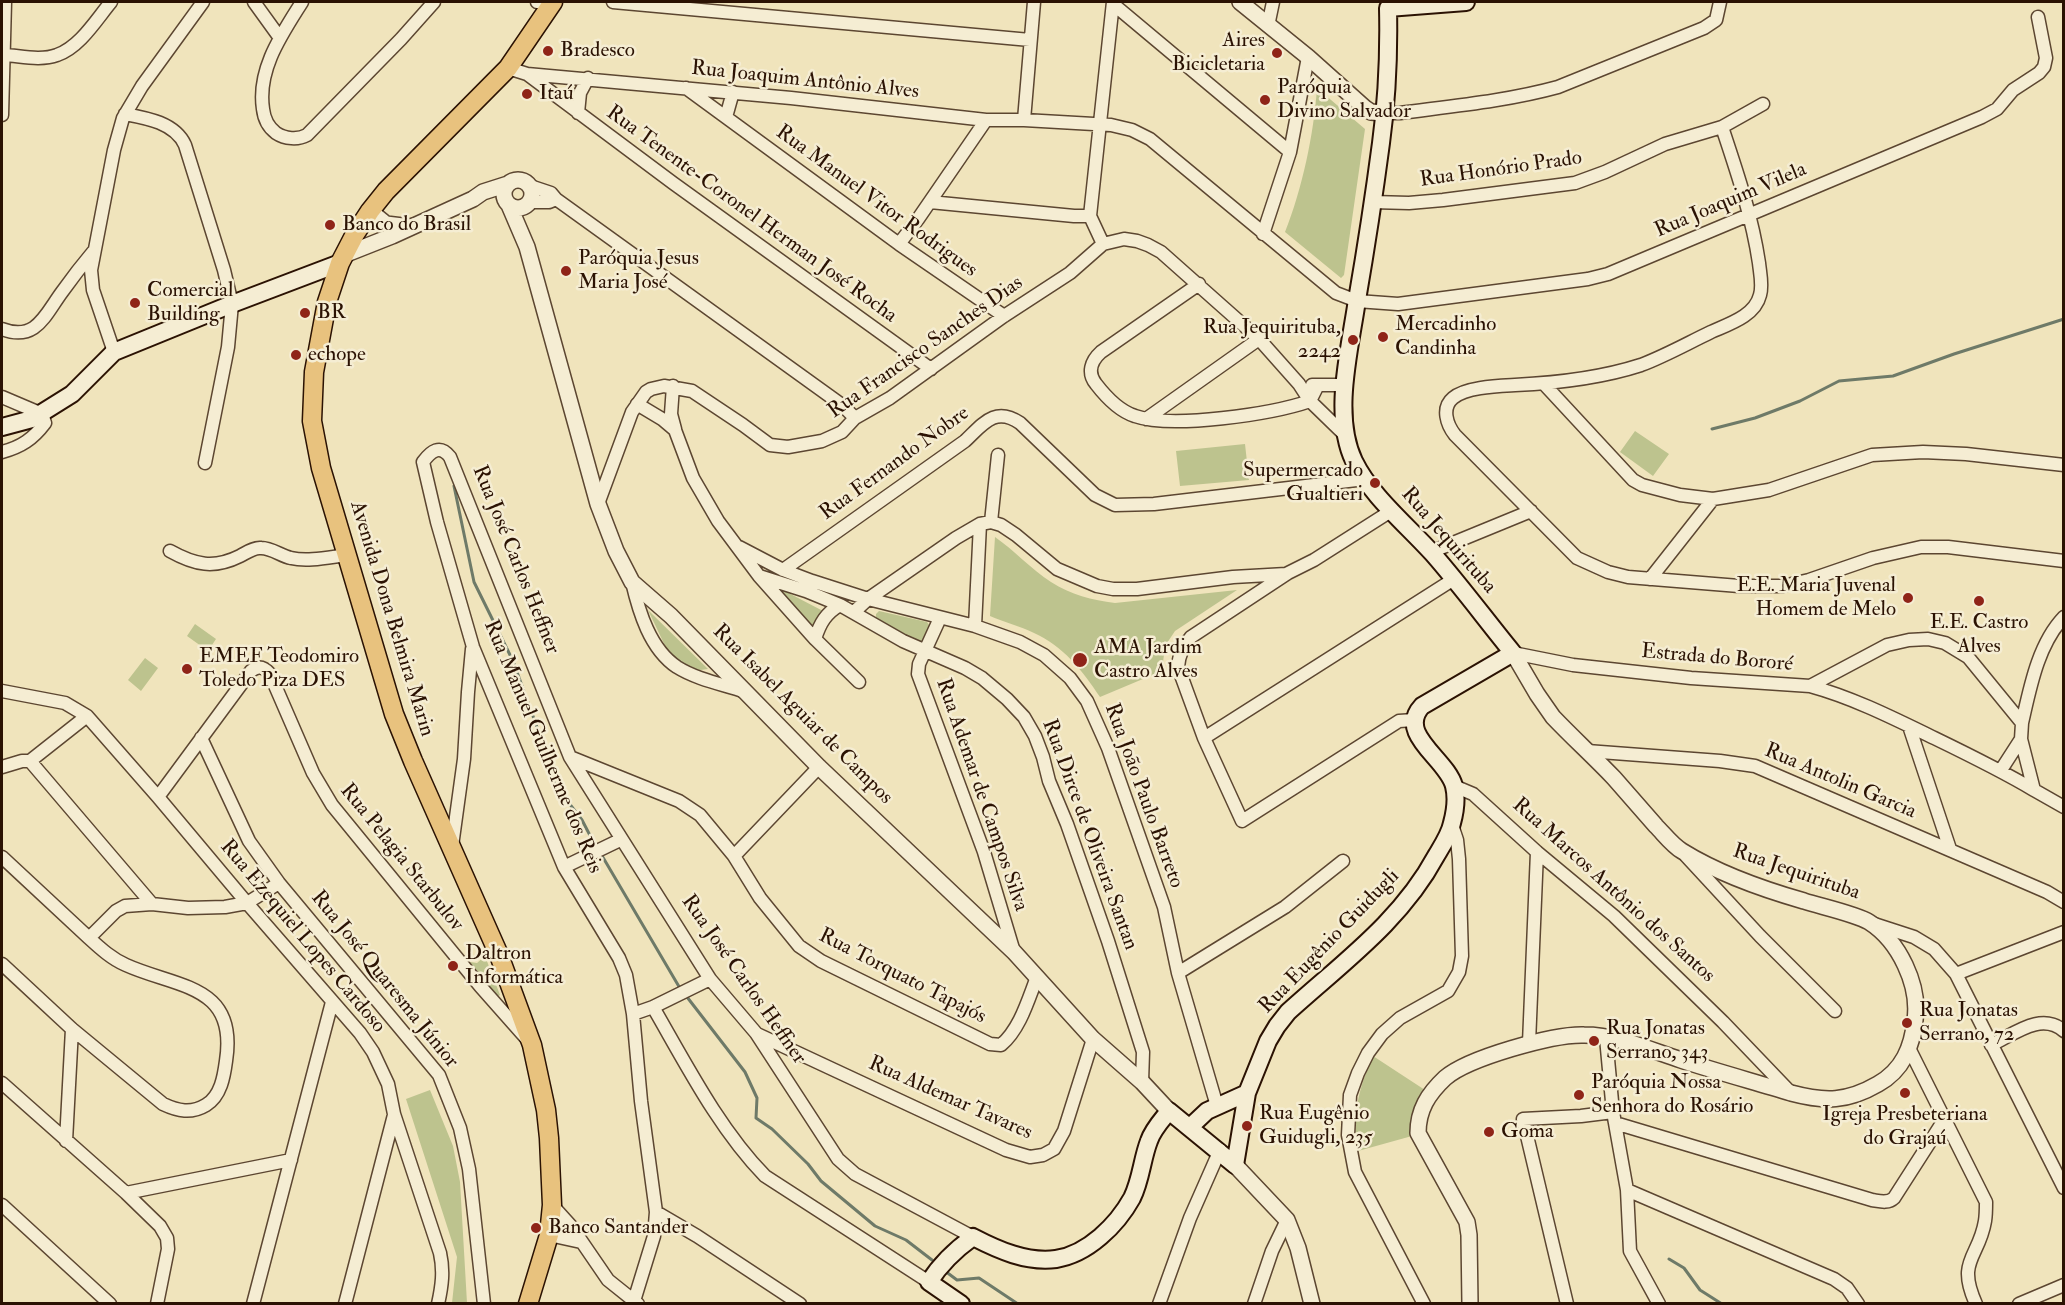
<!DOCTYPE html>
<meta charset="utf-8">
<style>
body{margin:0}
#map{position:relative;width:2065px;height:1305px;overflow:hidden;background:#f0e4bc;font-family:"IM FELL Double Pica",serif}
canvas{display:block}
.frame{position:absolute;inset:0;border:3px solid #2b1203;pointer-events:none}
</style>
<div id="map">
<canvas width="2065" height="1305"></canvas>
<div class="frame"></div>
</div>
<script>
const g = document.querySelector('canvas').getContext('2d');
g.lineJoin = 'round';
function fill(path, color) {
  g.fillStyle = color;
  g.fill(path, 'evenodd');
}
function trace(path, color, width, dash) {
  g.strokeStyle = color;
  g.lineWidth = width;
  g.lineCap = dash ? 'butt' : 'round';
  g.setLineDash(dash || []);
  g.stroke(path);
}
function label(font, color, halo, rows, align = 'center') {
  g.font = font + ' "IM FELL Double Pica",serif';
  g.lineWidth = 5;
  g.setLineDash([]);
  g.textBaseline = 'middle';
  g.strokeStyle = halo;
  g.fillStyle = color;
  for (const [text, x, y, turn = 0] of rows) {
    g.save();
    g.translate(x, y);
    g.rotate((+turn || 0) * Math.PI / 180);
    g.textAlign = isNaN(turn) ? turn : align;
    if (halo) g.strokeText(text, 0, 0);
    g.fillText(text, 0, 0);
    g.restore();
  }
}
fill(new Path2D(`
 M1317,88L1365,129L1344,275L1341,278L1285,232C1302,190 1314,133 1317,88Z
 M1635,431L1669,454L1653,476L1620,452Z
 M1245,444L1249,480L1180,486L1176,451Z
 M995,537C1015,551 1031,569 1051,582C1071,595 1092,600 1115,603L1237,590L1175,631L1165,646L1162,671L1100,697C1083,671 1062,645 1034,633C1020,626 1004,622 990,616Z
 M777,587L823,611C821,620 816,627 808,630Z
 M648,610L708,669L678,673Z
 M879,611L927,622L930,626L921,645L876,619V614Z
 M195,624L216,639L208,651L187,636Z
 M145,658L158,668L141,691L128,680Z
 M485,956L500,995L497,997L470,962L477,963Z
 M1373,1056L1425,1090C1415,1108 1408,1115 1412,1136L1358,1151C1351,1118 1359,1087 1373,1056Z
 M430,1090L453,1146L460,1182L467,1303H452L457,1257L406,1099Z`), '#bdc38e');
trace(new Path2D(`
 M1712,429L1755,418L1800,401L1839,381L1893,376L1954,354L2064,319
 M454,486L474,582L513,661L542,741L543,761L558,789L582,820L596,847
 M601,854L681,990
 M687,997L745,1072L757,1098L756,1118L772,1129L808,1164L821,1181L875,1226L906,1240L932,1260
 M1669,1259L1684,1268L1700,1290L1722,1304
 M945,1271L957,1280L979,1278L1018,1304`), '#6e7a68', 3);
const minor = new Path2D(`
 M254,2L280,38
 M302,2C282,34 257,69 263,109C264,118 268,127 276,133C285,139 298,140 307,135L401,39L434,2
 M537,2L552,3
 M613,2L1030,40
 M1113,4L1290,152
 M1268,26L1273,2
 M5,55C21,56 41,61 57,55C80,47 96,20 111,2
 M508,68L527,74L791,98L986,120H1024L1111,125L1132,130L1150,139L1336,293L1357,301L1398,304L1588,279L1608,274L1982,117L1997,109L2013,90L2039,73L2044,67L2046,58L2038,17
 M527,74L673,183L931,369
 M686,88L899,244L1004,316
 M578,113L580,93L588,78
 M1384,113H1400C1453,106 1507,101 1558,87L1704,28L1716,20L1720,2
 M125,114C147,118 175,123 185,145L224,270L232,304L228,347L205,463
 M2,115L5,2
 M726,117L733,92
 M1024,120L1034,2
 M1722,127C1737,172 1752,216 1759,263C1760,273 1763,285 1760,295C1755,316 1729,324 1711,332C1688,343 1665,356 1641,365C1601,378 1557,383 1515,385C1498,386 1466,387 1453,398C1441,408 1447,425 1455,435L1577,558L1608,572L1628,577L1739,586H1783L1809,580L1873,558L1921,547H1948L2064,561
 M530,186L551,193L556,199L842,405L855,418
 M530,202H549L556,199
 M930,202L1074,216H1090L1103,244
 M1372,202L1409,203L1443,200L1575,183L1605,172L1665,144L1722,127L1763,104
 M1090,216L1113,2
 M1263,234L1290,152L1308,57
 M899,244L918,219L986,120
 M1199,284L1101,352C1091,361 1087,373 1096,384C1106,397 1119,411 1135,416C1172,429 1272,414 1310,401L1318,385
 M2,329C36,342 45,315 62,292C72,278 82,265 93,252
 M114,352L93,290L91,270L114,150L123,118L142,86L203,2
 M1544,384L1633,480L1642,485L1680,495L1713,499L1769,490L1872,455L1923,452L1966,454L2064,465
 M1312,385H1345
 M673,386L671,414L675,429
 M2,397L42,414L45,423C33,439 21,447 2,452
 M637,404L662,419L675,430L693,478L718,521L759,576L815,639L859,682
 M1146,419L1259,339
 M598,504L632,412L646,392L651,389L664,386L692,391L743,425L770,445L788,447L822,441L842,432L855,418L890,398L1004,316L1070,273L1103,244L1124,239L1137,241L1148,245L1161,252L1259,339L1299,384L1310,401L1345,435
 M1391,511L1314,560L1288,573L1191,637C1183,647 1179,654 1178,667L1204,738L1242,821L1399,721L1414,720
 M991,522L998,455
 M739,547L783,570L812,581L868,599L975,626L1020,642L1044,655L1070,678L1087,701L1108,748L1164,907L1178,973L1217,1106
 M170,551C195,565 214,569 240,556C246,553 254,547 261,548C272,548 281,556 291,558C308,562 330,557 347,555
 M1431,552L1531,511
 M783,570L965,441C983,424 995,406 1020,423L1095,495L1115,505L1154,504L1365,479
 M759,576L806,591L840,605L903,641L965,668L982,678L1007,699L1024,717L1035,736L1043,757L1049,781L1067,824L1108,941L1143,1052L1142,1082
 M1650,579L1713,499
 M632,582C639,612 650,649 677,667C696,679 721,684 743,691
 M854,612L868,599L956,538L980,524L991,522L1001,525L1016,535L1057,569L1097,586L1113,589H1137L1233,577L1286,574
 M940,618L919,664L918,674L984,852L1014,952
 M975,626L980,524
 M815,639C820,623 826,613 840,605
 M1513,653L1573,665L1691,678L1810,686L1887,645L1909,640L1928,639L1945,643L1968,657L2022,723L2021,739L2034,790L2064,807
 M1810,686C1850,697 1887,715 1924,733C1961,751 1999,769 2034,790
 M2,691L65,703L87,716L158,797L247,903L360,1033L373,1052L388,1084L394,1114L440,1253C444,1271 442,1286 438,1304
 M2022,723C2030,688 2038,644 2064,617
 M1909,726L1950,849
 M201,738L249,841L279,883L439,1075L460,1128L469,1169L484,1304
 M1204,738L1454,579
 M1587,751L1720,761L1755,766L2003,873L2047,892L2064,902
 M570,757L679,801L700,815L734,856L760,898L799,946L821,961L990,1044L1001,1045C1020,1029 1028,1000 1037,977
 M30,761L87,716
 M2,767L22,761H30L152,904
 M2001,770L2021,739
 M1454,786L1473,794L1537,852L1614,916L1723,1022L1790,1092
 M158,797L251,671C259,665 264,667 270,674L313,773L332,805L480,986L526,1038
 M452,846L464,759L468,692L472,649
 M734,856L819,767
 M1686,856L1760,936L1835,1011
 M2,857L89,938
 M564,867L620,840
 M1874,924L1914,937L1934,949L1956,974L2064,1188
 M2,964L72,1029L163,1104C178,1111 191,1114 206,1105C221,1096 224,1076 226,1061C238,984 177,988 126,965C112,959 101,949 89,938L116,911L125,906L152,904L188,908L225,907L247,903L279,883
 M1178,973L1285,907L1343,861
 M1956,974L2064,932
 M653,1007L710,979
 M633,1014L641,1101L656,1212L654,1236L634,1301
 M757,1034L1006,1150L1030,1157L1043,1155L1054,1149L1064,1131L1093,1039
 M1606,1038L1613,1112L1627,1190L1630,1251L1659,1304
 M1529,1043L1537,852
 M1991,1045C2013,1035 2041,1011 2064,1031
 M1910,1050L1986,1202C1986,1208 1986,1215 1985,1221C1979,1258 1956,1260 1976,1304
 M2,1083L126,1193L160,1226L167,1238L168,1249L157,1304
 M1615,1123L1872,1200C1879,1201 1888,1204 1894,1198L1944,1120
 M66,1141L72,1029
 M1627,1190L1834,1279L1847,1288L1858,1304
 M126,1193L291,1160
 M2,1205L110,1304
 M552,1205L571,1226L608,1280L638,1304
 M656,1212L697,1236L800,1304
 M549,1235L581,1242
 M929,1282L765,1176C719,1129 686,1064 653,1007L633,1014L626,975L619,958L564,867L473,647L437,522L423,462C431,451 440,444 450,457L570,757L710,979L756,1033L838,1159L855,1174L973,1237
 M253,1304L332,1002
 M345,1304L394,1115
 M1159,1304L1190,1218L1220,1150
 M1254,1304L1272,1251L1287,1220
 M1424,1304L1355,1172L1348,1135L1350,1095L1358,1073L1368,1053L1382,1034L1400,1018L1448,991L1459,972L1462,956L1459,859L1457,840L1452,825
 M1567,1304L1523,1119L1581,1116L1613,1112
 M2019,1304L2064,1285`);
const tertiary = new Path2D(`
 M1240,2L1308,57L1365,108L1371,112L1384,113
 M504 194a14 14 0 1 1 28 0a14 14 0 1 1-28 0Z
 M509,205L527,247L598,504L616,551L632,582L671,616L819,767L1014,952L1093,1039L1142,1082L1169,1111
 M370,211L386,224L411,227
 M344,255L392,236L473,199L483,192L508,184
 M1235,1165L1287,1220L1298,1248L1312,1304
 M1470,1304L1469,1235L1467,1222L1418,1133C1418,1110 1428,1094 1445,1078C1468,1058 1553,1034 1584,1035C1617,1035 1650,1050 1681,1060C1718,1072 1755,1082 1791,1093C1825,1102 1847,1102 1878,1084C1903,1070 1912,1047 1915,1020C1920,985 1899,941 1869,922C1856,914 1819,906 1804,901C1762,889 1719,874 1682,851C1672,845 1664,834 1656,826C1642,810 1628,794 1614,778C1594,757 1573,738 1553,717L1537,694L1513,653`);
const secondary = new Path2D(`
 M2,427L32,419L72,394L114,352L232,304L340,263
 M1190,1127L1207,1111L1247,1093
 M1235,1165L1247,1093L1268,1041L1277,1026L1288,1012C1342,963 1401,921 1436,856C1442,846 1450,834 1452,823C1455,812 1457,798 1454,786C1447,759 1396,734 1422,706L1513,653C1486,620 1461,586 1433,554C1407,525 1371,496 1354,461C1332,415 1350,349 1357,300C1366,248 1374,196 1381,143C1387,99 1389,52 1388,8L1466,2
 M961,1304L929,1282C941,1263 955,1250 973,1237C998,1250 1027,1263 1056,1259C1088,1254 1117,1225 1132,1198C1141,1180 1142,1159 1149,1141C1153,1129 1162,1120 1169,1111L1235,1165`);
const primary = new Path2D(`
 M528,1304L549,1235L552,1205L549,1138L546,1110L532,1045L499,955L413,761L394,714L321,468L312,421L314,372L327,302L340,263L355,234L370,211L386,191L508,68L553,2`);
trace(minor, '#5c4631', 15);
trace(tertiary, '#5c4631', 18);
trace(secondary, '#2b1203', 20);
trace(primary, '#2b1203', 21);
trace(minor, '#f5edd3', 12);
trace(tertiary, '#f5edd3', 15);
trace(secondary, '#f5edd3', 16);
trace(primary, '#e8c27e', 18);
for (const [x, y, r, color] of [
 [548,51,6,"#8f2418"],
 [1277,53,6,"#8f2418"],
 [527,94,6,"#8f2418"],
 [1265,100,6,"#8f2418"],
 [330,225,6,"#8f2418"],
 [566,271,6,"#8f2418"],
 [135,303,6,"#8f2418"],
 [305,313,6,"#8f2418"],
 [1383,337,6,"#8f2418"],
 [1353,340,6,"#8f2418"],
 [296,355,6,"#8f2418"],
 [1375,483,6,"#8f2418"],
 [1908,598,6,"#8f2418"],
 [1979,601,6,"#8f2418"],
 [1080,660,8,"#8f2418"],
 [187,669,6,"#8f2418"],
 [453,966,6,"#8f2418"],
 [1907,1023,6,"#8f2418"],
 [1594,1041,6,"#8f2418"],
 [1905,1093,6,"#8f2418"],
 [1579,1095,6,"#8f2418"],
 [1247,1126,6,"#8f2418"],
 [1489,1132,6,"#8f2418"],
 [536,1228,6,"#8f2418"]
]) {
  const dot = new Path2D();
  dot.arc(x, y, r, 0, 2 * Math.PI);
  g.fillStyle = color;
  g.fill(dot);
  trace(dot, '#f5edd3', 2);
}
label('21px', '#2b1203', '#f5edd3', [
 ["Aires",1265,41,"right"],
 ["Bicicletaria",1265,65,"right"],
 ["Bradesco",560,51],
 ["Paróquia",1277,88],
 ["Divino Salvador",1277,112],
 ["Itaú",539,94],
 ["Banco do Brasil",342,225],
 ["Paróquia Jesus",578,259],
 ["Maria José",578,283],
 ["Comercial",147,291],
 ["Building",147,315],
 ["BR",317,313],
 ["Mercadinho",1395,325],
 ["Candinha",1395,349],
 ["Rua Jequirituba,",1341,328,"right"],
 ["2242",1341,352,"right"],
 ["echope",308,355],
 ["Supermercado",1363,471,"right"],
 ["Gualtieri",1363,495,"right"],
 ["E.E. Maria Juvenal",1896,586,"right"],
 ["Homem de Melo",1896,610,"right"],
 ["E.E. Castro",1979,623,"center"],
 ["Alves",1979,647,"center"],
 ["AMA Jardim",1094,648],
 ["Castro Alves",1094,672],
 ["EMEF Teodomiro",199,657],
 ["Toledo Piza DES",199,681],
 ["Daltron",465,954],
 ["Informática",465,978],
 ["Rua Jonatas",1919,1011],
 ["Serrano, 72",1919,1035],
 ["Rua Jonatas",1606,1029],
 ["Serrano, 343",1606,1053],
 ["Paróquia Nossa",1591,1083],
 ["Senhora do Rosário",1591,1107],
 ["Rua Eugênio",1259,1114],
 ["Guidugli, 235",1259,1138],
 ["Igreja Presbeteriana",1905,1115,"center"],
 ["do Grajaú",1905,1139,"center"],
 ["Goma",1501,1132],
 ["Banco Santander",548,1228]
], 'left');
label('21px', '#2b1203', '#f5edd3', [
 ["Rua Joaquim Antônio Alves",805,81,6],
 ["Rua Honório Prado",1501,170,-8],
 ["Rua Joaquim Vilela",1731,201,-23],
 ["Rua Manuel Vitor Rodrigues",876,202,36],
 ["Rua Tenente-Coronel Herman José Rocha",751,215,36],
 ["Rua Francisco Sanches Dias",926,348,-35],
 ["Rua Fernando Nobre",895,464,-36],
 ["Rua Jequirituba",1448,541,49],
 ["Rua José Carlos Heffner",515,560,68],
 ["Avenida Dona Belmira Marin",391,619,73],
 ["Estrada do Bororé",1717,659,5],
 ["Rua Isabel Aguiar de Campos",802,715,45],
 ["Rua Manuel Guilherme dos Reis",542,747,67],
 ["Rua Antolin Garcia",1840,782,23],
 ["Rua Ademar de Campos Silva",981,795,71],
 ["Rua João Paulo Barreto",1143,796,70],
 ["Rua Dirce de Oliveira Santan",1089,835,70],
 ["Rua Pelagia Starbulov",401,858,51],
 ["Rua Jequirituba",1796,873,19],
 ["Rua Marcos Antônio dos Santos",1613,891,42],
 ["Rua Ezequiel Lopes Cardoso",302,937,50],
 ["Rua Eugênio Guidugli",1330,942,-46],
 ["Rua Torquato Tapajós",902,977,27],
 ["Rua José Quaresma Júnior",384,980,51],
 ["Rua José Carlos Heffner",743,980,55],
 ["Rua Aldemar Tavares",950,1099,24]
]);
</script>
